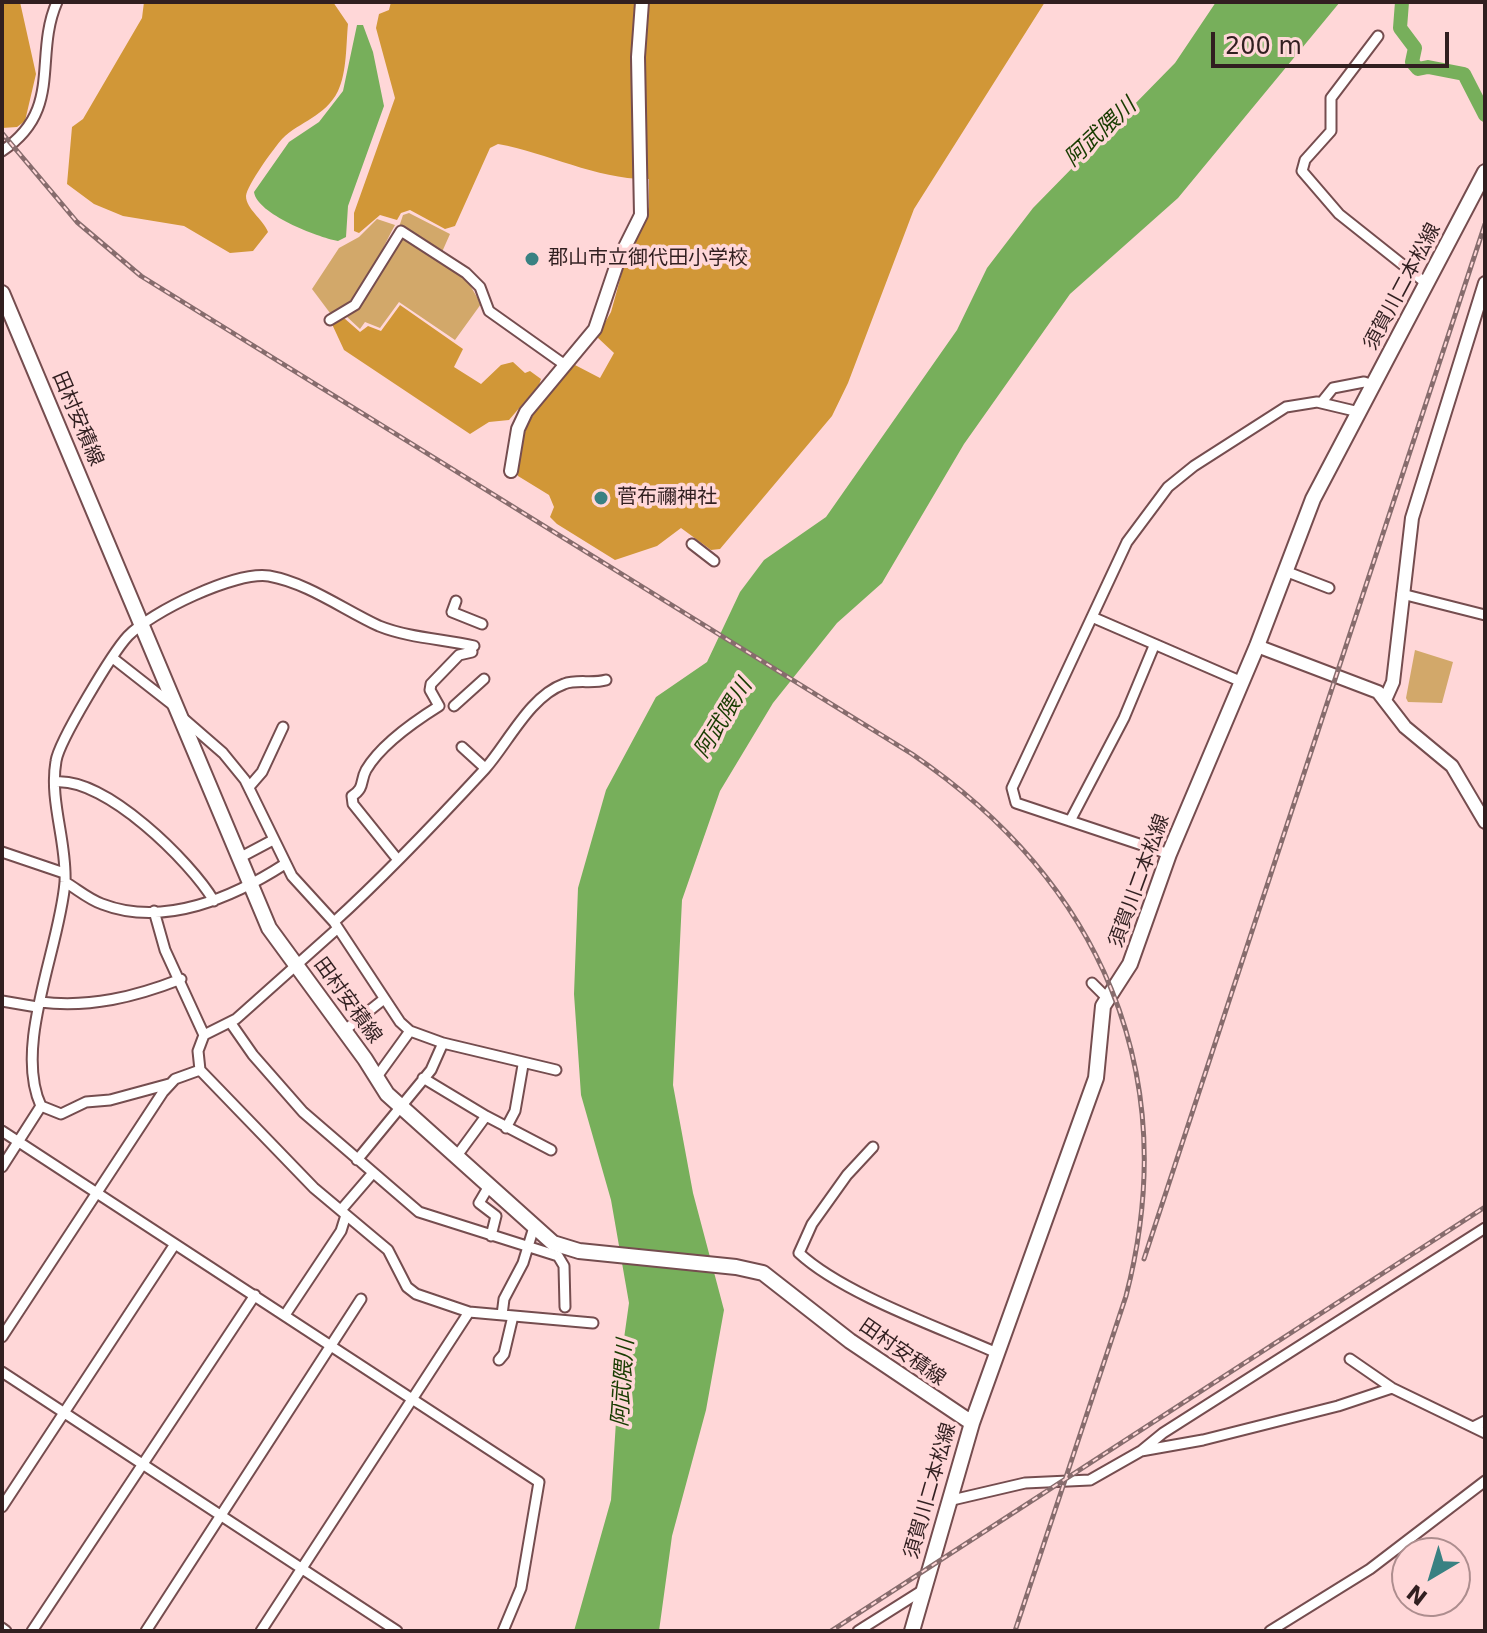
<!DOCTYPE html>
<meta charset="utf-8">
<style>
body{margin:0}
#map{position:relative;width:1487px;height:1633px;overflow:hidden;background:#ffd7d8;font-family:"DejaVu Sans",sans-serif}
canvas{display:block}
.frame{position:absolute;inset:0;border:4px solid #311f20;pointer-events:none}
.north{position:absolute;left:1391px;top:1537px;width:80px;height:80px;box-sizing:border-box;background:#ffd7d8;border:2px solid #ad8d8e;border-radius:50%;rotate:218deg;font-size:22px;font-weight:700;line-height:32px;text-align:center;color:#311f20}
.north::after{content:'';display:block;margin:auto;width:28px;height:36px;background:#398182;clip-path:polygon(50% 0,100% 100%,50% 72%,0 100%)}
.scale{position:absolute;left:1211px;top:32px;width:238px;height:36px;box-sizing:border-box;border:4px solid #311f20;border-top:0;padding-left:10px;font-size:24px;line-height:28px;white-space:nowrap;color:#311f20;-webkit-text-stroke:6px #ffd7d8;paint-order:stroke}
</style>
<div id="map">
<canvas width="1487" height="1633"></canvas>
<div class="frame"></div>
<div class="north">N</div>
<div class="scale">200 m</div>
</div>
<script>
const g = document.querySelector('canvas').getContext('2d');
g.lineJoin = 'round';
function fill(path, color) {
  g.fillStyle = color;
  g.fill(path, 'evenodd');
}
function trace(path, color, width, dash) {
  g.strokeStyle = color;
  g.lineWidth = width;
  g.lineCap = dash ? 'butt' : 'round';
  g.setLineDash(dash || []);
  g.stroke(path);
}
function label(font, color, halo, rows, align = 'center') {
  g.font = font + ' "DejaVu Sans","Noto Sans JP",sans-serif';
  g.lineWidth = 7;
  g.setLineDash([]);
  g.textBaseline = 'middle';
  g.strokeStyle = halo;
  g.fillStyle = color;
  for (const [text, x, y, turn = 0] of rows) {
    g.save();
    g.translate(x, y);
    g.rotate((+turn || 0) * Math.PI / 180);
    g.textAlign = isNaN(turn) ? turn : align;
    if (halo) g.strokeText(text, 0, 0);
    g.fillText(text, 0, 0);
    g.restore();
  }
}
fill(new Path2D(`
 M409,213L450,234L442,252L399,227L403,215Z
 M377,219L395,225C379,253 362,304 330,313L312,289L339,248L359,237Z
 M398,235L467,280L481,304L455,340L399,302L380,328L365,322L360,329L346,316Z
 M1415,650L1453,662L1442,703L1408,702L1406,698Z`), '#d2a86a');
fill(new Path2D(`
 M2,2H20L36,74L25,121L17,127L2,128Z
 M144,2H333L348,24C346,44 347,72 338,91C325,117 300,121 282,139C274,148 247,185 246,196C246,209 263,219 268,232L253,251L230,253L184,226L123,216L94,204L67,184L72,127L83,119L142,18Z
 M391,2H1045L914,209L848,383L832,416L720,549L711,550L681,528L657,546L615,560L557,524L550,517L554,507L549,495L518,476C519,421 540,403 575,365L600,378L614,353L597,337L611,312L624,265L649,207V179C598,180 548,153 498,144L490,148L455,226L445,229L410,210L401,213L397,220L380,215L359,233L354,231V213L395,98L376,28L379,14L389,10Z
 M400,305L463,349L454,367L481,384L501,365L513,362L525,373L530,371L541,379L539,385L509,420L489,422L470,434L344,350L331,322L344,318L360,332L368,326L381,331Z`), '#d19737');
fill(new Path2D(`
 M1216,2H1340L1178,198L1070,294L964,444L882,583L837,623L773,703L720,791L682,900L673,1085L693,1193L724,1310L706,1410L672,1536L659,1631H574L611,1500L619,1374L629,1303L611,1200L581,1095L574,994L578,888L606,790L656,697L707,662L740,592L764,560L826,517L957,330L987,268L1033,208L1175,63Z
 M357,25H363L373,52L384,106L348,206L346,237L338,241C317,237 257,214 254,192L289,142L319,122L343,91Z`), '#77af5b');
trace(new Path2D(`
 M1402,2L1400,28L1415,48L1412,62L1418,69L1428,67L1464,74L1485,115`), '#77af5b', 14);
const minor = new Path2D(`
 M1378,36L1331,98V131L1305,160L1302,171L1339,214L1427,284
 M2,151C64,110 33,57 57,2
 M330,320L355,305L401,231L466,273L480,287L489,311L565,365
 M1321,403L1333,388L1364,382L1373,385
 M692,544L714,561
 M1285,571L1329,588
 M1402,594L1485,615
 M456,601L452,612L482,624
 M1092,617L1242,682
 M114,659L174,706
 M454,706L484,679
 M185,720L223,753L245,780L292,876L334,922L400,1022L410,1031L443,1043L431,1070L357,1160
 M462,747L485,768
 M56,782C106,778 190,861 214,901
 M249,787L262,772L283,727
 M1070,821L1124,718L1154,646
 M2,852L64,873
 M1169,854L1016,803L1012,788L1127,542L1168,487L1194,466L1286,407L1317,402L1359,412
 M241,857L273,840
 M398,860L353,804L352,796C365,788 360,781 366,770C380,746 415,721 439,706L430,690L431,684L459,655L472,652
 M65,882C77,889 88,899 102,904C164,928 234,897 285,864
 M154,911L165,950L204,1035
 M334,922C387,874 436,822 485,769C508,743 530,696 564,684C577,679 592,684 606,680
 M1092,983L1107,998
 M2,1001L37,1007
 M40,1002C90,1008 135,997 181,979
 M230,1022L253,1055L303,1112L419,1212L558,1256L564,1266L565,1307
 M345,1030L384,999
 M443,1043L556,1070
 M376,1078L410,1031
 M423,1078L486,1116L456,1157
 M169,1084L110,1100L86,1102L61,1114L41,1106C13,1046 60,947 65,882C67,842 49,801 56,761C59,741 113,652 128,636C151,612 235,571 269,576C308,583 344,610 379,626C409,638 443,639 474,646
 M486,1116L551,1150
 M506,1128L515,1111L523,1065
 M2,1131L539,1482L521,1588L503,1631
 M873,1147L847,1175L812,1224L799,1253C843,1294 941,1328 997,1353
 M2,1167L41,1106
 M489,1186L479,1203L496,1216L491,1236
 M341,1210L372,1174
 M469,1312L593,1323
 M285,1315L341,1231L346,1215
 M502,1315L504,1299L523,1263L534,1227
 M2,1337L163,1092L175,1079L200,1070
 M1350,1359L1392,1388L1485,1433
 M499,1360L504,1354L513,1316
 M2,1372L397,1631
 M1473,1427L1485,1421
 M1141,1451L1163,1433L1485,1228
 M948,1501L1025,1483L1090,1480L1141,1451L1203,1440L1338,1406L1392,1388
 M2,1507L175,1244
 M2,1628L6,1631
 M32,1631L255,1295
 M146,1631L361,1299
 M261,1631L469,1312L416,1294L407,1287L388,1250L314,1188L200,1070L198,1051L204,1035L236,1019L338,928
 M858,1631L923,1590
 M1270,1631L1370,1569L1485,1481`);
const tertiary = new Path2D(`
 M511,471L518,429L526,412L595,329L618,261L641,215L638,57L642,2
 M1257,646L1378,692L1405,727L1452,766L1485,822
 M1385,700L1393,682L1412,518L1485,283`);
const secondary = new Path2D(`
 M2,293L269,928L365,1059L387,1094L553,1243L579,1251L736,1267L763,1273L850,1341L972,1423
 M912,1631L972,1423L1096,1078L1103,1006L1130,964L1169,854L1257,646L1313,499L1485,172`);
trace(minor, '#754d4f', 13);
trace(tertiary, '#754d4f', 16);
trace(secondary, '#754d4f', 18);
trace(minor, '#fff', 9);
trace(tertiary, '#fff', 12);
trace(secondary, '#fff', 14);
const rail = new Path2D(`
 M2,133L77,222L141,276L912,754C1100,882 1184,1072 1126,1296L1015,1631
 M1144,1259L1485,224
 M831,1631L1485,1207`);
trace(rail, '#876c6d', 5);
trace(rail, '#ffd7d8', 2, [6]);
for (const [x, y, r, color] of [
 [532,259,8,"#398182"],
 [601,498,8,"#398182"]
]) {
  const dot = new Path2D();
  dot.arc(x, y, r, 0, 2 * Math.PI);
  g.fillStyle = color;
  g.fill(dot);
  trace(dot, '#ffd7d8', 3);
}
label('20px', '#311f20', '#ffd7d8', [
 ["郡山市立御代田小学校",548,259],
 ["菅布禰神社",617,498]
], 'left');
label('20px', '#311f20', '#ffd7d8', [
 ["須賀川二本松線",1403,287,-62],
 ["田村安積線",77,419,67],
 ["須賀川二本松線",1140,881,-70],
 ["田村安積線",347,1001,54],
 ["田村安積線",902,1353,35],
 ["須賀川二本松線",931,1491,-74]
]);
label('italic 22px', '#183c00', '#ffd7d8', [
 ["阿武隈川",1101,133,-43],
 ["阿武隈川",724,719,-58],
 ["阿武隈川",624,1383,-86]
]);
</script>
